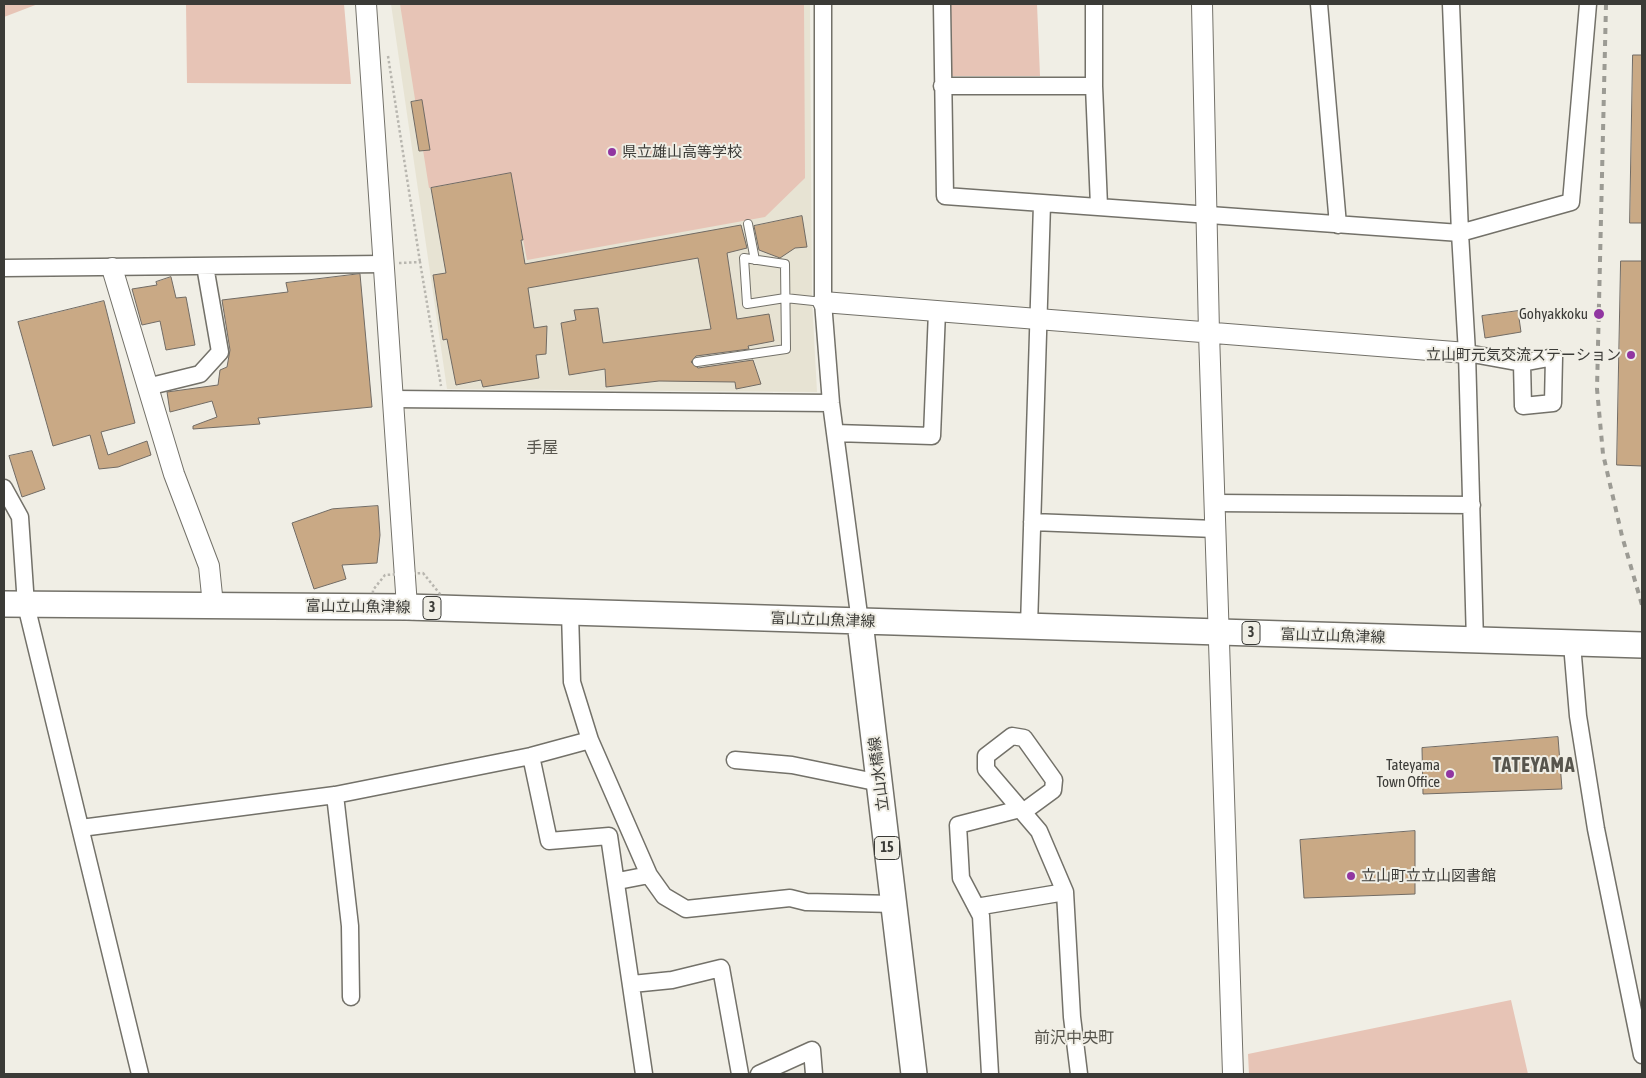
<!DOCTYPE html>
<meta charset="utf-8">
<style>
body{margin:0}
#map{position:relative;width:1646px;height:1078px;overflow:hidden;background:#f0eee5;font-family:"Asap Condensed",sans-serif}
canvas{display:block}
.frame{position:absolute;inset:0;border:5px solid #3b3b37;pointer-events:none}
</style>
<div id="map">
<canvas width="1646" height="1078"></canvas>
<div class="frame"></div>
</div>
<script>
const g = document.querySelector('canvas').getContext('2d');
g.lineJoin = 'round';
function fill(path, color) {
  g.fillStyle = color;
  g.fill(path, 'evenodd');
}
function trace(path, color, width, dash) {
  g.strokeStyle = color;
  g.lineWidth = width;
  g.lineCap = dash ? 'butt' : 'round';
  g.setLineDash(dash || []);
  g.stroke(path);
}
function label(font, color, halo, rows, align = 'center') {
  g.font = font + ' "Asap Condensed","Noto Sans JP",sans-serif';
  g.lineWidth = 4;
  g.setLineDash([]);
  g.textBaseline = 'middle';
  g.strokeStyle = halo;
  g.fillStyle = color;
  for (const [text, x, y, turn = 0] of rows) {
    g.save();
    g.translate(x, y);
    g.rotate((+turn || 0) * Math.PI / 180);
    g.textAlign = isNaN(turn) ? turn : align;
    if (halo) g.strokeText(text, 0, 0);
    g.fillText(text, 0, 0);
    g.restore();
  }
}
fill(new Path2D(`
 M391,4H810L812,300L817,392L447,389Z`), '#e7e3d3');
fill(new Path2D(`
 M4,4H38L4,17Z
 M186,4H344L351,84L187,83Z
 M400,4H804L805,178L765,217L527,260L510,174L429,188Z
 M949,4H1037L1040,76H948Z
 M1511,1000L1528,1074H1249L1248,1054Z`), '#e7c4b6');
const building = new Path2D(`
 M1633,55H1642V223H1630Z
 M422,100L430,150L419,151L411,102Z
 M511,173L523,240H521L525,264L741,225L747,248L727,253L737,319L769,314L774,341L748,346L749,349L696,356L691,362L698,368L753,360L761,384L736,389L735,382L659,381L606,387L605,369L569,375L561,323L576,320L574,310L598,308L603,343L711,329L698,258L528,288L534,328L547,326L546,354L536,355L539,378L483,387L481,380L456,385L447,339L443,340L433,275L446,273L431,188Z
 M802,216L807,247L795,248L780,258L759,250L754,226Z
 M1621,261H1642V466L1617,465Z
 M360,274L372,407L258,418L260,424L193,429V426L217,417L212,401L170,412L167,392L218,385L220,370L227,367L230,350L222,300L288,292L286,283Z
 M171,277L176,298L186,297L195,345L166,350L160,321L142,325L132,289L157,285L156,282Z
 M104,301L135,423L101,432L108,455L147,441L151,455L118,467L99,469L90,435L53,446L18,322Z
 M1518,311L1521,332L1485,338L1482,316Z
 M32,451L45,489L22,497L9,456Z
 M378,506L380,535L377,563L342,565L346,579L314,589L292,523L332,509Z
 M1558,737L1562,789L1423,794L1422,748Z
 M1415,831V894L1304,898L1300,840Z`);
fill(building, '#c9a985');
trace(building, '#716b64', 1);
const service = new Path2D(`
 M748,224L755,260
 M697,362L786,349L785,264L744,258L747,304L785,298L823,302`);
const minor = new Path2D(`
 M823,4V302L831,403L860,622
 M942,4L945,196L1460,233L1571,202L1588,4
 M1094,4V86L1099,206
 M1319,4L1338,225
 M1451,4L1460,233L1467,353L1475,642
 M942,86H1094
 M4,268L384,264
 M1467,353L1522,363L1554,357L1553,403L1523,406L1522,363
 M147,387L200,374L220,352L205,266
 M393,399L831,403
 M835,433L932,436L937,311
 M4,488L20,517L26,605L140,1074
 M1215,503L1472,505
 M1032,522L1215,529
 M1029,626L1042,204
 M1572,644L1578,716L1596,829L1642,1055
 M590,740L649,875
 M531,756L549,841L609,836L644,1074
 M735,760L792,765L880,783
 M335,795L350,926L351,997
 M1023,812L1053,790L1054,780L1024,738L1012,736L986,756V769L1039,831L1065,892L1072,1017L1079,1074
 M81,828L335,795L531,756L590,740L572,682L570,612
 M618,881L649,875L664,896L686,909L790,898L806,902L894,904
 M976,907L1065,892
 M632,984L672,980L721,968L740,1074
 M759,1074L812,1050L814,1074
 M990,1074L981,916L961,878L958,825L1020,809`);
const tertiary = new Path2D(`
 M366,4L407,607
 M1202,4L1209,333L1233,1074
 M112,268L174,474L209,566L213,605
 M823,302L1467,353`);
const primary = new Path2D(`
 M4,604L407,607L1642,645
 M860,622L914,1074`);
trace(service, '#737169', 10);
trace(minor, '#737169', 19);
trace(tertiary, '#737169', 22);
trace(primary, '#737169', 28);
trace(new Path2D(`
 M388,56L420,262
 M399,263L420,262L441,386
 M423,573L440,594L441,619L372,617L373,590L385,575Z`), '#b8b6af', 2.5, [2.5, 2.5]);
trace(service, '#fff', 8);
trace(minor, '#fff', 16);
trace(tertiary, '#fff', 20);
trace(primary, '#fff', 25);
trace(new Path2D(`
 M1606,4L1597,389L1603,454L1622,536L1642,605`), '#9c9b94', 4, [6, 6]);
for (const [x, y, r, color] of [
 [612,152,5,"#9136a1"],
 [1599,314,6,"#9136a1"],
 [1631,355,5,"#9136a1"],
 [1450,774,5,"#9136a1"],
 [1351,876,5,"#9136a1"]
]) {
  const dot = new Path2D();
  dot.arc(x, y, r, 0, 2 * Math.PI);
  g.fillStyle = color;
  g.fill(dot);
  trace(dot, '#f0eee5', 2);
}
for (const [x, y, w] of [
 [432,608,18],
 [1251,633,18],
 [887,848,25]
]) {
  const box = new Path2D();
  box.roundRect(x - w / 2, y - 11.5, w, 23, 4);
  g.fillStyle = '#f0eee5';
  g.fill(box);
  trace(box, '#3b3b37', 1);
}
label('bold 14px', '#3b3b37', null, [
 ["3",432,608],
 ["3",1251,633],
 ["15",887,848]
]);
label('15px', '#3b3b37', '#f0eee5', [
 ["県立雄山高等学校",622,152,"left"],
 ["Gohyakkoku",1588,314],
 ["立山町元気交流ステーション",1621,355],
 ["Tateyama",1440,765],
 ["Town Office",1440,782],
 ["立山町立立山図書館",1361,876,"left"]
], 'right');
label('15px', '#3b3b37', '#f0eee5', [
 ["富山立山魚津線",358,607,1],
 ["富山立山魚津線",823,620,2],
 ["富山立山魚津線",1333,636,2],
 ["立山水橋線",879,774,-97]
]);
label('16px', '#57554d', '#f0eee5', [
 ["手屋",542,448],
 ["前沢中央町",1074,1038]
]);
g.letterSpacing = '1px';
label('bold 20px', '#57554d', '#f0eee5', [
 ["TATEYAMA",1534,766]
]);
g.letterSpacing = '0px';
</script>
